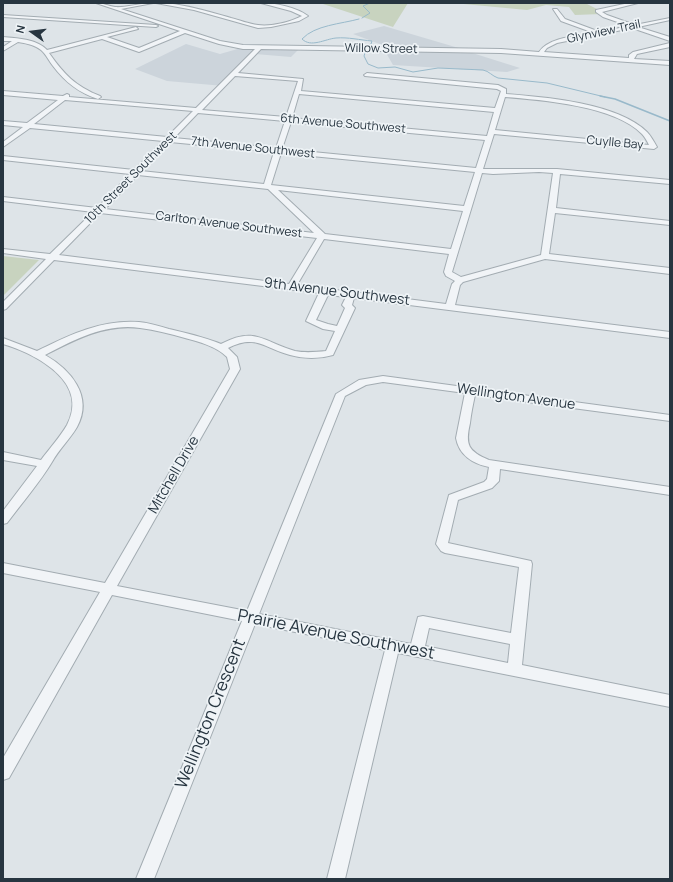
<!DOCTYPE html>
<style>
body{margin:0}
#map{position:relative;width:673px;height:882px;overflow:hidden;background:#dee4e8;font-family:Manrope,sans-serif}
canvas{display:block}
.frame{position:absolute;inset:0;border:4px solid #273540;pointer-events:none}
.north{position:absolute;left:12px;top:12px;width:40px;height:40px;-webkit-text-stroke:3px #eef3f6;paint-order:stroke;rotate:284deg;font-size:11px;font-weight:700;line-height:16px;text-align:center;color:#273540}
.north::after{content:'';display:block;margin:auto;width:14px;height:18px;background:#273540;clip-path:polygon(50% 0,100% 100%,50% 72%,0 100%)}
</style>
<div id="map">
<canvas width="673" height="882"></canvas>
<div class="frame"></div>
<div class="north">N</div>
</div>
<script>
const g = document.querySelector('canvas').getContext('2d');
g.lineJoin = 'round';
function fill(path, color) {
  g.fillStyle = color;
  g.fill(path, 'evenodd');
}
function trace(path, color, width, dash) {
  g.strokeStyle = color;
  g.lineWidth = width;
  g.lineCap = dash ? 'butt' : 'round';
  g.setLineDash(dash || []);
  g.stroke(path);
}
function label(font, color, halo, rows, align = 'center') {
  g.font = font + ' Manrope,sans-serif';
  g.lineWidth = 3.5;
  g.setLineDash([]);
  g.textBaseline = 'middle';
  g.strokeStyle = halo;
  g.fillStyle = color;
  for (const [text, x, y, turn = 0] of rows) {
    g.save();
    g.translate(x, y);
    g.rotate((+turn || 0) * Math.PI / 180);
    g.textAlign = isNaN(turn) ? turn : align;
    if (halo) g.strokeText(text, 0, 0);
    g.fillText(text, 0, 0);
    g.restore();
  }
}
fill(new Path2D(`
 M384,26L462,49H393L353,34Z
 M186,44L220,54L241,48L299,49L291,57L255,54L224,86L167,81L135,69Z
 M385,51H466L520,68L507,72L393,65Z`), '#ccd4db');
fill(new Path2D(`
 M320,3H408L393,27Z
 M453,3H585L599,10L601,14L575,15L569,7L546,5L527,10Z
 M3,256L39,260L3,296Z`), '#c8d3bf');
trace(new Path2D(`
 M362,18L370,13L363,6L370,3
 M359,19C341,24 315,25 302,39C311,48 325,39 336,38C348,37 360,40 372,41L371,44L365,47L366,48
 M366,50L364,56L368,64L378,68L395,67L413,72L438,68L483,70C489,71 492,76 498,78L547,83L605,97`), '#98b9ca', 1);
trace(new Path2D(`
 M600,96L615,99L670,121`), '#98b9ca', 1.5);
const minor = new Path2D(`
 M96,3C103,3 108,6 115,7C125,8 141,3 153,3L121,9L220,41L243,45L501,49L539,52C549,37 577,36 594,33L561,21L553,9H557L565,19L600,32L629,26L603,17L596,12V10L629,3H638L602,12L607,15L635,25L670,18V20L638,27L670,37V41L632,28L557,43L547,48L544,52L629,58V55L633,52L670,43V47L637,54L634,59L670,61V65L501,53L261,49L238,73L303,79L301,91L495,108L501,91L497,89L365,76L364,75L367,73L498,85L506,89V94C545,97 618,103 647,132C651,136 654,142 657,147L654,149L494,134L483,169H557L670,180V184L560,174L556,208L670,221V225L555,213L549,254L670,268V274L545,259L463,282L460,285L455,305L670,332V338L354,298L352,305L355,308L333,355C319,359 304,359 290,355C264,348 256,334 228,348L237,357L240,369L117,586L247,611L336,394L359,380L383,376L670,415V421L475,395C473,404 471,414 470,423C465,445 468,451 489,460L670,487V495L500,469L499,481L492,488L458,500L448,543L531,561L532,564L522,665L670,695V707L398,653L345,879H327L385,650L255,624L154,879H136L242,621L112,595L9,778L3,780V758L100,592L3,573V563L105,583L230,369L227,357C216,346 199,342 185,338C171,334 155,330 140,328C106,323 74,340 45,355C70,369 94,396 77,427C70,439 59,449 52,462C40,482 22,503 7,523L3,524V511L37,466L3,460V452L41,460C50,448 60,437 67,425C90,382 36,354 3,344V338L37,351C69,335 102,319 139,322C149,323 159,326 169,329C186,333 204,337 221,344C256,326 263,342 295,351C305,353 316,352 326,351L335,331L323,329L306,321L319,293L54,260L6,309L3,310V302L46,259L3,253V249L50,254L93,212L3,201V197L97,208L130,174L3,160V156L134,170L163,141L30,128L3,147V142L23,127L3,125V121L27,123L58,100L3,95V91L63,96L67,94L69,95V97L196,108L255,49H243L219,44L185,33L139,52L102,39L49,53C64,74 75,86 100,96L101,97L98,99C79,93 65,82 53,66C49,61 46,54 41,50C35,45 25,43 18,42L3,51V47L12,41H3V37C16,38 37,39 47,50L136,27L138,29L107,37L139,48L180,31ZM235,76L298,81L286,117L202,110ZM299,94L494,112L487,136L292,118ZM505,97C543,100 615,106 642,134C645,137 647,141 649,145L495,130ZM65,100L193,111L167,137L34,124ZM198,113L285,121L276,148L174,138ZM291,122L485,140L476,168L282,149ZM170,142L274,152L264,184L141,171ZM281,153L475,172L464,206L271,185ZM539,172L553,173L541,255L461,277L452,272L482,173L493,174ZM138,175L268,189L314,233L105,209ZM278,190L463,211L451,249L325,234ZM100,213L317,238L289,284L59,255ZM324,239L449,254L444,272L446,276L455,281L452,284L446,304L297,285ZM328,295L346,297L342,305L345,308L337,326L328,324L316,320ZM383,382L465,393L456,438C459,455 473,464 489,467L487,479L484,482L449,495L436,544L441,551L445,553L519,567L511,633L423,616L418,617L411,644L259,614L345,396L366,385ZM429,628L510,644L508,663L425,646Z
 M156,3C182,3 206,11 231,18C239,20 249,24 258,25C270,27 291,22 302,16L291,11L261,3C276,3 296,7 308,16L299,21L271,27L258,28L194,10Z
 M3,15L156,25L158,26L156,27L3,17Z`);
trace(minor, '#a3acb2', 2);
fill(minor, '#f1f4f7');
label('12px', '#273540', '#eef3f6', [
 ["Glynview Trail",604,32,-12],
 ["Willow Street",381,49,1],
 ["6th Avenue Southwest",343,124,5],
 ["Cuylle Bay",615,143,5],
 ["7th Avenue Southwest",253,148,6],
 ["10th Street Southwest",131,178,-45],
 ["Carlton Avenue Southwest",229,225,7]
]);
label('14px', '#273540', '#eef3f6', [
 ["9th Avenue Southwest",337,292,7],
 ["Wellington Avenue",516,397,8],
 ["Mitchell Drive",174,475,-60]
]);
label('17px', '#273540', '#eef3f6', [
 ["Prairie Avenue Southwest",336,635,11],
 ["Wellington Crescent",211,714,-68]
]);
</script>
